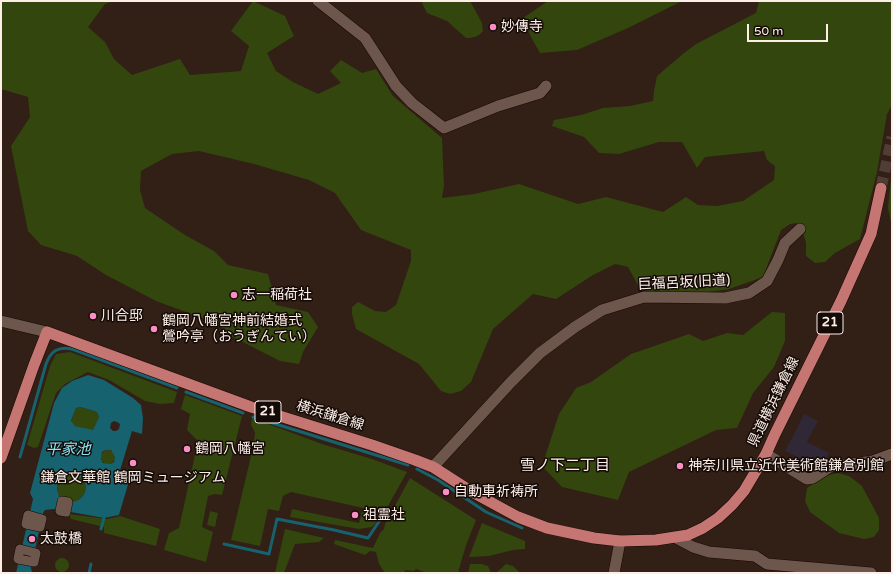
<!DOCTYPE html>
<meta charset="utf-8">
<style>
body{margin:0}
#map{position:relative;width:893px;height:574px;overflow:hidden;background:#321f16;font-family:"Varela Round",sans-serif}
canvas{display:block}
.frame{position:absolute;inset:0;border:2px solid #fdeee8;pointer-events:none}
.scale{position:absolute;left:747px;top:24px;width:81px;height:18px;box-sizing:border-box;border:2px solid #fdeee8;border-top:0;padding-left:5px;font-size:12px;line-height:14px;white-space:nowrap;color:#fdeee8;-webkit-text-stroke:3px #140b07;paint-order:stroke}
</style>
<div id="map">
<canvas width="893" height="574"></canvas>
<div class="frame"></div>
<div class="scale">50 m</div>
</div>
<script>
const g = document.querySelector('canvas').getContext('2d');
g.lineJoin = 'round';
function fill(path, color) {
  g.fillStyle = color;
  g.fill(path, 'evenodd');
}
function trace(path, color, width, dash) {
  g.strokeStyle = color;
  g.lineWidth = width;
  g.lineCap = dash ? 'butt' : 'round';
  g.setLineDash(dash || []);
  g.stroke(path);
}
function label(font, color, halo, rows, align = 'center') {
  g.font = font + ' "Varela Round","Noto Sans JP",sans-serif';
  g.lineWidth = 3;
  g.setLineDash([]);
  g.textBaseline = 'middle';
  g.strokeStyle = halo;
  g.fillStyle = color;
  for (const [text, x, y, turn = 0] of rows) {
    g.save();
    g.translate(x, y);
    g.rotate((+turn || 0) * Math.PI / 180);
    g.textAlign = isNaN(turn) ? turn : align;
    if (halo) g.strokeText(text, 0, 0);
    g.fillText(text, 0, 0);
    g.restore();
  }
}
fill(new Path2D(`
 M804,414L818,421L807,442L829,453L821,469L785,451Z`), '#302737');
fill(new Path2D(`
 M1,1H114L105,4L88,27L105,42L114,59L132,75L180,59L190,75L241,71L249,46L231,31L253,1L285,16L294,36L267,53L276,71L293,82L318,94L341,83L330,71L341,60L362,73L376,69L393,96L442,138L444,186L442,198L474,194L519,184L578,204L606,197L663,212L686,197L698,205L717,206L743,201L774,180L775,166L767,160L764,151L705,157L697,168L682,142H659L619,154L599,153L584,137L552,126L554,120L581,115L603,108L630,106L653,101L654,91L657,76L684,53L696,44L756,13L759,1H892V105L887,114L877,172L860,239L835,253L825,262L815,263L806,256V243L801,226L796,223L790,224L781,230L763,277L729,289L708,292L654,293L640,289L628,267L615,264L593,275L556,299L533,294L493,329L471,382L461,391L450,394L441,391L419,364L356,329L352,314V307L358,302L375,311L386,312L396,305L411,261V250L361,230L335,193L309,180L254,164L199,151L172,154L141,171L140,190L145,208L185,235L214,251L228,265L268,274L276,305L308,312L318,327L303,352L299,364L280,361L229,335L216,323L156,301L106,275L77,256L41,245L28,231L11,146L30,117L28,97L1,89Z
 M421,1H470L482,23L483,31C478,37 474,38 466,38L447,21L427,13Z
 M548,1H682L628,28L577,50L540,53L531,37L523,18Z
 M892,169V227L888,208Z
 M772,312L785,313V341L774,367L753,393L737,428L716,430L629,472L618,500L562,487L542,466L559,414L576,388L591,382L631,354L689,334L703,341L727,333L743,335Z
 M70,352L177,392L174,403L160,404L145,401L109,380L88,372L65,384L56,393L38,447L34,448L27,445L50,366L56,354Z
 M185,395L242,416L222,495L215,494L208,496L202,527L213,532L206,562L164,550L169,533L179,528L198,441L187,430L190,414L181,409Z
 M81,407L97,412L99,417L93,431L75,426L71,422L76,408Z
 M252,418L322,444L372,459L407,472L388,506L382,516L372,527L359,529L290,517L292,509L359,523L363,508L291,492L283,496L279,511L268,509L260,546L231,540L252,452L258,447L254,442L255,432L251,425Z
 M101 457a7 7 0 1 1 14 0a7 7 0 1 1-14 0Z
 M838,473L849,476L862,486L879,518V530L874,537L864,539L839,533L810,512L805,501L807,488L824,476Z
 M66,475C71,475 77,475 81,478C90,485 85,498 76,501C72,503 65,502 61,503L57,489L58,480Z
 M410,478L476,520L466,545L458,573H427L416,569L414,571L405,570L404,573H385L379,564L376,552L370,551L365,555L334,544L335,540L373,548L380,533L384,529L385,524Z
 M210,511L218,513L215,527L207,525Z
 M69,514L107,519L120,516L160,529L156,546L104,533V527L71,519Z
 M482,523L525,541V549L513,550L489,556L469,557Z
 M285,529L324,538L319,542L295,544L284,573H275Z
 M55 565a7 7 0 1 1 14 0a7 7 0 1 1-14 0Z
 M470,564H481L488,566L491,573H468Z
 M506,564L513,566L520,573H496Z`), '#33460e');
fill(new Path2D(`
 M88,375L104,380L133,398L141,405L143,418L142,434L132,431L118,477L129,481L119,515L104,518L54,509L45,510L43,513L31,568L32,572L37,573H16L33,499L30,493L54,403L62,388L72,381ZM81,407L97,412L99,417L93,430L75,426L71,421L76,408ZM114,421L117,422L120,424L119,429L116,431H113L110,428L111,423ZM106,450H111L115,457L114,462L110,464L103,463L101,459L102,452ZM66,475C71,475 77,475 81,478C90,485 85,498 76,501C72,503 65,502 61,502L57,489L58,480Z`), '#16626e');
trace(new Path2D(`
 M186,392L243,413
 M253,417L408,465
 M20,457L46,364C51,351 58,346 72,349L177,388
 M417,469L438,480L486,512L522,528
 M101,529L104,518
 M224,544L269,554L277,519L334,530L368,538L380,520
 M89,573L91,564`), '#16626e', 3);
trace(new Path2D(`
 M881,188L892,137`), '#503e36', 11, [11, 5.5]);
const pedestrian = new Path2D(`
 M62,501L68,502L66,512L60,511Z
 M28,515L42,519L40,527L26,524Z
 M20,549L36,553L34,562L18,559Z`);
const minor = new Path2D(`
 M318,1L365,38L396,86L412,103L444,128L498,106L540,93L546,86
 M1,321L47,332
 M766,454L807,479L813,478L830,467L873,461L892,454
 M433,467L511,382L540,353L575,327L602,310L644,297L725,298L749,293L767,281L778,260L785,243L800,229
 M676,538L693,547L709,552L755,556L767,564L871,573
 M614,573L620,541`);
const primary = new Path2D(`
 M1,458L34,365L47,332L251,407L372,445L415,460L433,467L472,492L518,517L547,528L594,538L620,541L656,540L688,535L703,528L718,518L732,505L744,491L766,454L775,434L841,301L871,234L881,188`);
trace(pedestrian, '#190802', 10);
trace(minor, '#190802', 12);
trace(primary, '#190802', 12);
trace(pedestrian, '#6d564c', 9);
trace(minor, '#6d564c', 11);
trace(primary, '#c57672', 11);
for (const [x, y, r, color] of [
 [493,27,4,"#fb8fc5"],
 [234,295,4,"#fb8fc5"],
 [93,316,4,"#fb8fc5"],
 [154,329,4,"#fb8fc5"],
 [187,449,4,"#fb8fc5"],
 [133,463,4,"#fb8fc5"],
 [680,466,4,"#fb8fc5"],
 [446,492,4,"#fb8fc5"],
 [355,515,4,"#fb8fc5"],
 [32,539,4,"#fb8fc5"]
]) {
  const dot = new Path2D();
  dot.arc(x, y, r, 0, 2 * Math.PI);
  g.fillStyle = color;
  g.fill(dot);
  trace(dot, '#140b07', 1.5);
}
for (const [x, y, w] of [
 [830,323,26],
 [268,412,26]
]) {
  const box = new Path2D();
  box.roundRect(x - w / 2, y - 11, w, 22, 3);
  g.fillStyle = '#140b07';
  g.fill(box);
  trace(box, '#fdeee8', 1);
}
label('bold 13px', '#fdeee8', null, [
 ["21",830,323],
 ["21",268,412]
]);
label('14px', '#fdeee8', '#140b07', [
 ["妙傳寺",501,27],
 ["志一稲荷社",242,295],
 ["川合邸",101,316],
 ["鶴岡八幡宮神前結婚式",162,321],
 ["鶯吟亭（おうぎんてい）",162,337],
 ["鶴岡八幡宮",195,449],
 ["神奈川県立近代美術館鎌倉別館",688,466],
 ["鎌倉文華館 鶴岡ミュージアム",133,478,"center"],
 ["自動車祈祷所",454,492],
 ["祖霊社",363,515],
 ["太鼓橋",40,539]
], 'left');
label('14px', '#fdeee8', '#140b07', [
 ["巨福呂坂(旧道)",684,283,-3],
 ["県道横浜鎌倉線",774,402,-64],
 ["横浜鎌倉線",330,416,17]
]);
label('italic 15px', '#8ae5f7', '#140b07', [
 ["平家池",68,450]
]);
label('15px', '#fdeee8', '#140b07', [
 ["雪ノ下二丁目",565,466]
]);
</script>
